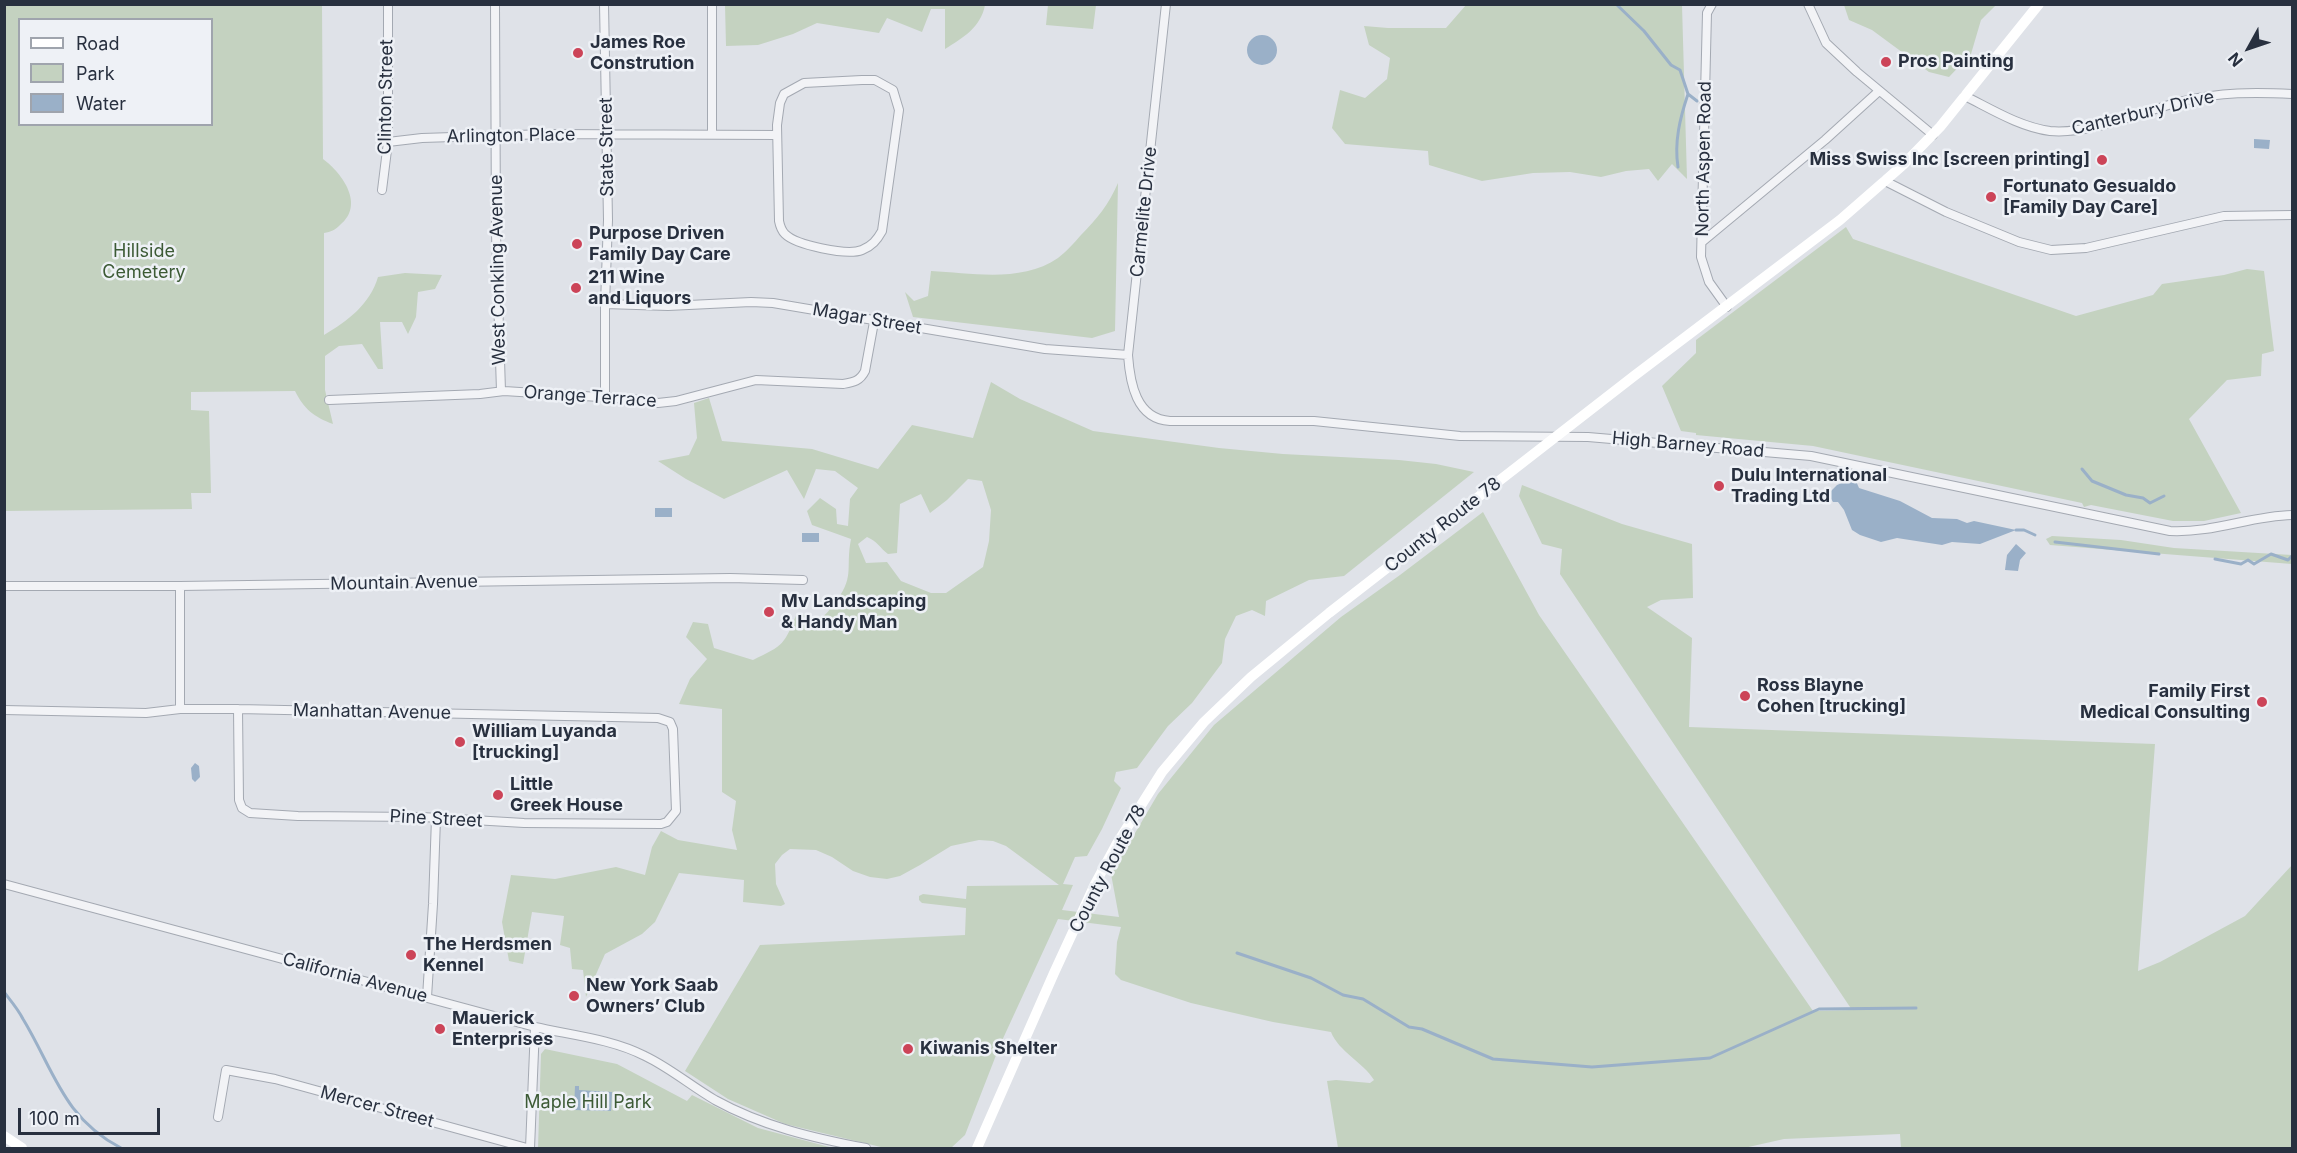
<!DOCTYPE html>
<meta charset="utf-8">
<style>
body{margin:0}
#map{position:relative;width:2297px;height:1153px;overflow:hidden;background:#dfe2e8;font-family:Inter,sans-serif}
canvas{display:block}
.frame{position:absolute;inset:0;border:6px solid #28303f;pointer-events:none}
.legend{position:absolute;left:18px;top:18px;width:195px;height:108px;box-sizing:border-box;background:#eef1f6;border:2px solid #9fa4ad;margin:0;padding:8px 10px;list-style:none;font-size:18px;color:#28303f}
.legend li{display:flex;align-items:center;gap:12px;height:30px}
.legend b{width:30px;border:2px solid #9fa4ad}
.north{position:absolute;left:2219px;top:18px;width:60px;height:60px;-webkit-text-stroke:4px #eef1f6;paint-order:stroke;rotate:230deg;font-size:16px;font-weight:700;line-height:24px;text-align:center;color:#28303f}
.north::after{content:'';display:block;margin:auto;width:21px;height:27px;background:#28303f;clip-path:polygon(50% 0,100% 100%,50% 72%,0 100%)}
.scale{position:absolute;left:18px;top:1108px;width:142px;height:27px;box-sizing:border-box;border:3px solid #28303f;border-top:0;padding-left:8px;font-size:18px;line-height:21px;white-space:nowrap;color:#28303f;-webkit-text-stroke:4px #eef1f6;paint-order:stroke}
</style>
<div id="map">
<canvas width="2297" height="1153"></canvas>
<div class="frame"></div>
<ul class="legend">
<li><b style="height:8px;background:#fff"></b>Road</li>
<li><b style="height:16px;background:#c4d2c0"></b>Park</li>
<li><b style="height:16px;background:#9ab0c8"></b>Water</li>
</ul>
<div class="north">N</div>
<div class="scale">100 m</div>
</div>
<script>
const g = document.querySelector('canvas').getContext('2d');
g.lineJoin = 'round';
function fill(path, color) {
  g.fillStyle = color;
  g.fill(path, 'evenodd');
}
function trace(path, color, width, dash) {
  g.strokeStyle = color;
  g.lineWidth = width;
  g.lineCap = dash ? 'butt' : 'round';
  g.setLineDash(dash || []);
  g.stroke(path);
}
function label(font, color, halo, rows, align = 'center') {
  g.font = font + ' Inter,sans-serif';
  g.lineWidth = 5;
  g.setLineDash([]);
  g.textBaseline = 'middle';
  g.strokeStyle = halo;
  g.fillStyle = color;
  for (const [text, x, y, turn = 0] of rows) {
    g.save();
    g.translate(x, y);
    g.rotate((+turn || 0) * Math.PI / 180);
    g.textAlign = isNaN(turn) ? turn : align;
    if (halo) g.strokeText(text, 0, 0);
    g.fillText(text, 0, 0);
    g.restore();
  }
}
fill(new Path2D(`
 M4,5H322L323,159C343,174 365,205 340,225C335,230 331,232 324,233V335C348,321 370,304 378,277L405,273L442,275L435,289L418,292L416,317L408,334L402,322H380L383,369H378L362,344L339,346L325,356V390L333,424C314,417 304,409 295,391L191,392V410L209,411L211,493H191L192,509L5,511ZM20,20H212V124H20Z
 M725,5V4L985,5C981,27 963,38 945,49V9H931L922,32L887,18L879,33L817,23L793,34L758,45L726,46Z
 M1048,5H1096L1093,29L1046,25Z
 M1466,5H1682L1687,179L1672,164L1658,181L1649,169L1626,171L1601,177L1570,172L1533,173L1482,181L1429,165L1428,151L1345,144L1332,128L1340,90L1365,98L1387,79L1390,58L1369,45L1364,26L1388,28H1446Z
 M1844,5V4L1996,5L1981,20L1971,54L1949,77L1929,72L1872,30L1849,20Z
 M1118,183L1115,331L1092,338L913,317L905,292L914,301L928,296L931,271C972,273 1022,283 1058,258C1066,252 1074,243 1081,235C1097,219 1109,204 1118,183Z
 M1846,227L1853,239L2076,316L2153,295L2162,284L2224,275L2247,269L2264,271L2274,351L2262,354L2261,376L2227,380L2189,419L2241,513L2204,521H2173L2091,505L2084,507L2082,503L1813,446L1696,435V433L1681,431L1662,386L1696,353V340Z
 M991,382L1020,399L1093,431L1219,448L1283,454L1399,460L1436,464L1474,472L1344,576L1309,580L1266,601L1265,616L1252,610L1236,616L1225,639L1222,663L1192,703L1168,726L1137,768L1116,772L1114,781L1121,788L1102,829L1087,856L1075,857L1063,884L1073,885L1062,910L1119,917L1111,874L1158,794L1214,725L1341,617L1400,575L1483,512L1539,615L1813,1011L1852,1010L1560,574L1562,549L1542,544L1519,496L1522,485L1622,524L1692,544L1693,598L1661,600L1647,607L1692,638L1689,727L2155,744L2138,971L2160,962L2245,916L2292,865V1148H1901L1900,1134L1784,1139L1744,1148H1338L1327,1081L1336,1080L1370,1083L1374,1080C1363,1062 1339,1052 1331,1032L1273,1022L1191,1003L1121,980L1115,974L1117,942L1121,927L1058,919L1000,1045L965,1135L951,1148H885L785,1124L728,1099L685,1071L760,945L965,935L966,908L922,903L919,900V896L923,894L966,899L967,886L1059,885L1006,846L993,841L979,840L951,846L920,865L900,876L887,879L870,877L853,871L832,857L816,850L790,849L782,855L775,864L776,884L785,904L781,906L743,902L744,880L679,873L655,922L642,934L605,954L586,997L583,970L572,969L570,948L560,945L564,916L532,912L523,964L509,961L502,922L511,875L555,879L616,867L645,875L652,847L661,831L678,840L737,850L732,830L736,801L722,792V709L679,704L690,679L707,659L686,637L693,622L708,624L714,648L753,660C784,645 784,645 797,613C804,614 813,618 820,617C826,616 829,610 833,605C856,577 845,570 851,539L812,525L807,511L820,498L836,509L837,524L848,526L850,499L858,488L835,471L816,469L804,499L787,470L724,499L686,479L658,461L689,455L697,438L694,403L709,398L722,441L812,449L878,469L912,425L973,438ZM968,479L982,481L991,510L989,541L983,567L946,593H931L901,581L887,562L866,563L858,544L867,537C877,541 880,548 888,554L897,553L900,504L921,494L930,513L947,500Z
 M2052,536L2121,540L2174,548L2292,555V564L2050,545L2046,539Z
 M545,1049L617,1064L687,1101L692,1095L758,1128L833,1148H538L541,1054Z`), '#c4d2c0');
fill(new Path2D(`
 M1247 50a15 15 0 1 1 30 0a15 15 0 1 1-30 0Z
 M2254,139L2270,140L2269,149L2254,148Z
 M1849,480L1856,481L1859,488L1900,501L1932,518L1957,519L1967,523L1974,521L2016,530L1980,544L1952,542L1942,545L1897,538L1881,542L1860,535L1852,530L1844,510L1838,502H1833L1828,494L1837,485Z
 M655,508H672V517H655Z
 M802,533H819V542H802Z
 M2016,544L2026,553L2020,560L2018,571L2005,570L2007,555Z
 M195,763L199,766L200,777L195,782L192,779L191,768Z
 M575,1086H579V1090L612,1092L611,1111L574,1110Z`), '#9ab0c8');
trace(new Path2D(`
 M1616,4L1644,31L1671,65L1680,70L1688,94L1697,101
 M1678,167C1674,142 1680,118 1688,94
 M2082,469L2092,481L2126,495L2143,498L2150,503L2164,496
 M2016,530H2024L2035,535
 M2055,542L2159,554
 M2215,559L2241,564L2248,560L2254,564L2271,554L2288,560L2292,556
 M1237,953L1311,978L1343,995L1363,999L1409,1027L1422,1029L1493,1059L1592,1067L1710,1058L1819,1009L1916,1008
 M4,992C11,1001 18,1009 23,1019C54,1070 63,1118 121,1148`), '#9ab0c8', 3);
const street = new Path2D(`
 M495,4L496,234L501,391
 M604,4L608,220L605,304V397
 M712,4V133
 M1166,4L1128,355C1130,383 1136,419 1170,421H1314L1460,436L1588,437L1811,456L2170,531C2214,533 2250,516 2292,515
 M1712,4L1707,13L1701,257L1709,282L1727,307
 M1808,4L1826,43L1857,72L1933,135
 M862,80H875L893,90L899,110L882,231C877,240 872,246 862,250C847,256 796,245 785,234C781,230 780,226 779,221L777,125L780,103L784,94L804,83Z
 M1965,96C1991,109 2020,127 2050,131C2089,135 2144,111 2183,101C2220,92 2255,92 2292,94
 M388,142L422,138L547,134L777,135
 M1885,181L1946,212L2019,242L2051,250L2086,248L2224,216L2292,215
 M382,190L388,142V4
 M1702,242L1825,140L1879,91
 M605,304L668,306L751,302L773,303L1045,349L1128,355
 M329,400L480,394L504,391L631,399L658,403L676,401L756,380L843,384C854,382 860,381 865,371L874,322
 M4,586H180L730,578L803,580
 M180,586V709
 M4,710L146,713L180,709H238L658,718L670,722L673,729L676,811L667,822L661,824L524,823L422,817L298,816L250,813L242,808L239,800L238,709
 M4,884L535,1027C571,1035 612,1039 645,1056C670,1068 691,1086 715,1100C762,1126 813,1138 866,1148
 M427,997L433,904L436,818
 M218,1117L226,1070L275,1079L527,1148
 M530,1148L535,1027`);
trace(street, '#a4a9b2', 10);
trace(street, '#f2f3f6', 8);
trace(new Path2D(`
 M4,1136L22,1148
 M977,1148L1054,973L1095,884L1116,845L1162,772L1204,722L1251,677L1329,613L1634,376L1840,220L1903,165L1940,127L2039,4`), '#fff', 10);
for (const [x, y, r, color] of [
 [578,53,6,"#cc4458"],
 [1886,62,6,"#cc4458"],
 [2102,160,6,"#cc4458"],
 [1991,197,6,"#cc4458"],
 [577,244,6,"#cc4458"],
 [576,288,6,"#cc4458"],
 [1719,486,6,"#cc4458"],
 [769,612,6,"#cc4458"],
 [1745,696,6,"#cc4458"],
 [2262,702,6,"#cc4458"],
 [460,742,6,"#cc4458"],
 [498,795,6,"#cc4458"],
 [411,955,6,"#cc4458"],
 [574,996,6,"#cc4458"],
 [440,1029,6,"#cc4458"],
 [908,1049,6,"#cc4458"]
]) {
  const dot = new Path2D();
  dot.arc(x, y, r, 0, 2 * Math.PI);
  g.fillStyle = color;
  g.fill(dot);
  trace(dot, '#eef1f6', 2);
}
label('bold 18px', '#28303f', '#eef1f6', [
 ["James Roe",590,43],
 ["Constrution",590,64],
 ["Pros Painting",1898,62],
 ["Miss Swiss Inc [screen printing]",2090,160,"right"],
 ["Fortunato Gesualdo",2003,187],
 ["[Family Day Care]",2003,208],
 ["Purpose Driven",589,234],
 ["Family Day Care",589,255],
 ["211 Wine",588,278],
 ["and Liquors",588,299],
 ["Dulu International",1731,476],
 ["Trading Ltd",1731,497],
 ["Mv Landscaping",781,602],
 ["& Handy Man",781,623],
 ["Ross Blayne",1757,686],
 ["Cohen [trucking]",1757,707],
 ["Family First",2250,692,"right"],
 ["Medical Consulting",2250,713,"right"],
 ["William Luyanda",472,732],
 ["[trucking]",472,753],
 ["Little",510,785],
 ["Greek House",510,806],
 ["The Herdsmen",423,945],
 ["Kennel",423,966],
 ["New York Saab",586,986],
 ["Owners’ Club",586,1007],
 ["Mauerick",452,1019],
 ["Enterprises",452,1040],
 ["Kiwanis Shelter",920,1049]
], 'left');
label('18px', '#28303f', '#eef1f6', [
 ["Clinton Street",386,97,-89],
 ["Canterbury Drive",2143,113,-13],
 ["Arlington Place",511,136,-1],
 ["State Street",607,147,-91],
 ["North Aspen Road",1704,159,-89],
 ["Carmelite Drive",1144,212,-84],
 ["West Conkling Avenue",498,270,-91],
 ["Magar Street",867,319,10],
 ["Orange Terrace",590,397,4],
 ["High Barney Road",1688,445,5],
 ["County Route 78",1443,525,-38],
 ["Mountain Avenue",404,583,-1],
 ["Manhattan Avenue",372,712,1],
 ["Pine Street",436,819,3],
 ["County Route 78",1108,869,-62],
 ["California Avenue",355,978,15],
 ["Mercer Street",377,1107,15]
]);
label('18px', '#3c5a35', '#eef1f6', [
 ["Hillside",144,252],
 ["Cemetery",144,273],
 ["Maple Hill Park",588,1103]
]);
</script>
